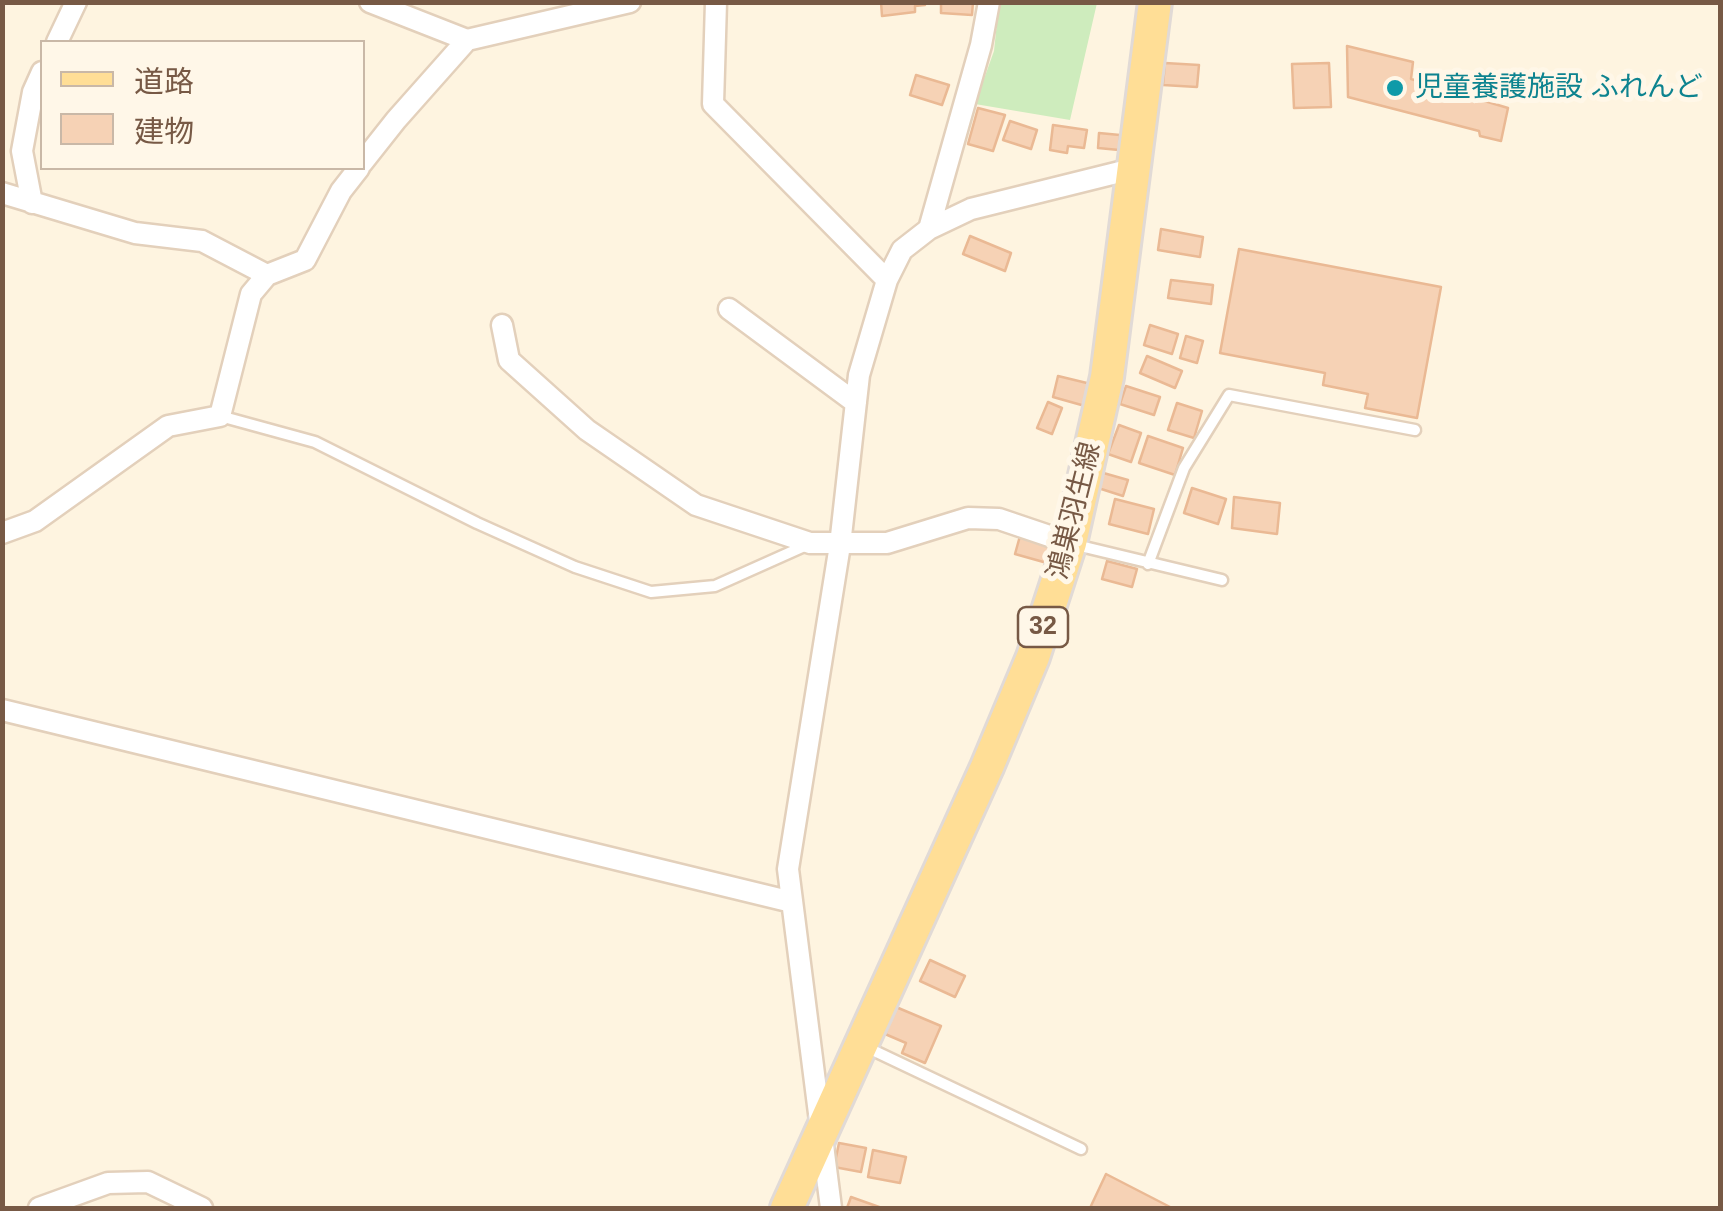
<!DOCTYPE html>
<meta charset="utf-8">
<style>
body{margin:0}
#map{position:relative;width:1723px;height:1211px;overflow:hidden;background:#fef4e0;font-family:Helvetica,"Noto Sans JP",sans-serif}
canvas{display:block}
.frame{position:absolute;inset:0;border:5px solid #775945;pointer-events:none}
.legend{position:absolute;left:40px;top:40px;width:325px;height:130px;box-sizing:border-box;background:#fff7e8;border:2px solid #c9b8a7;margin:0;padding:12px 18px;list-style:none;font-size:30px;color:#775945}
.legend li{display:flex;align-items:center;gap:20px;height:50px}
.legend b{width:50px;border:2px solid #c9b8a7}
</style>
<div id="map">
<canvas width="1723" height="1211"></canvas>
<div class="frame"></div>
<ul class="legend">
<li><b style="height:12px;background:#ffde96"></b>道路</li>
<li><b style="height:28px;background:#f6d2b5"></b>建物</li>
</ul>
</div>
<script>
const g = document.querySelector('canvas').getContext('2d');
g.lineJoin = 'round';
function fill(path, color) {
  g.fillStyle = color;
  g.fill(path, 'evenodd');
}
function trace(path, color, width, dash) {
  g.strokeStyle = color;
  g.lineWidth = width;
  g.lineCap = dash ? 'butt' : 'round';
  g.setLineDash(dash || []);
  g.stroke(path);
}
function label(font, color, halo, rows, align = 'center') {
  g.font = font + ' Helvetica,"Noto Sans JP",sans-serif';
  g.lineWidth = 10;
  g.setLineDash([]);
  g.textBaseline = 'middle';
  g.strokeStyle = halo;
  g.fillStyle = color;
  for (const [text, x, y, turn = 0] of rows) {
    g.save();
    g.translate(x, y);
    g.rotate((+turn || 0) * Math.PI / 180);
    g.textAlign = isNaN(turn) ? turn : align;
    if (halo) g.strokeText(text, 0, 0);
    g.fillText(text, 0, 0);
    g.restore();
  }
}
fill(new Path2D(`
 M999,3H1097L1070,120L975,104L994,51Z`), '#ceecbd');
const building = new Path2D(`
 M881,2H924L925,5L915,6V12L882,16Z
 M941,2H973L972,15L941,13Z
 M1347,46L1413,62L1411,79L1508,108L1501,141L1480,136L1479,131L1348,97Z
 M1165,63L1199,65L1197,87L1163,85Z
 M1329,63L1331,107L1294,108L1292,64Z
 M916,75L949,85L942,105L910,95Z
 M978,108L1005,115L993,151L968,144Z
 M1010,121L1037,130L1031,149L1003,140Z
 M1053,125L1087,130L1084,148L1068,146L1067,153L1050,150Z
 M1099,133L1120,135L1119,150L1098,148Z
 M1161,229L1203,237L1200,257L1158,250Z
 M970,236L1011,253L1005,271L963,254Z
 M1239,249L1441,287L1417,418L1365,408L1368,394L1323,385L1325,373L1220,353Z
 M1171,280L1213,285L1211,304L1168,298Z
 M1150,325L1178,334L1172,354L1144,345Z
 M1186,336L1203,341L1197,363L1180,358Z
 M1147,356L1182,371L1175,388L1140,373Z
 M1058,376L1091,384L1085,406L1053,397Z
 M1126,386L1160,397L1154,415L1120,404Z
 M1048,402L1062,408L1052,434L1037,428Z
 M1177,403L1202,411L1194,438L1168,430Z
 M1119,425L1141,433L1131,462L1108,454Z
 M1148,436L1183,448L1175,475L1139,463Z
 M1100,472L1128,480L1123,496L1095,487Z
 M1192,488L1226,499L1218,524L1184,513Z
 M1234,497L1280,503L1277,534L1232,528Z
 M1115,499L1154,509L1148,534L1109,524Z
 M1020,536L1052,545L1047,563L1015,554Z
 M1107,561L1137,569L1132,587L1102,579Z
 M930,960L965,976L955,997L920,981Z
 M896,1007L941,1026L925,1063L902,1053L906,1043L885,1034Z
 M839,1143L866,1148L861,1172L834,1167Z
 M873,1150L906,1157L900,1183L868,1177Z
 M1106,1174L1172,1208H1090Z
 M851,1197L882,1208H847Z`);
fill(building, '#f6d2b5');
trace(building, '#eab994', 2.5);
const lane = new Path2D(`
 M220,416L315,442L477,523L575,567L651,592L715,586L809,544
 M1076,545L1222,580
 M1148,564L1184,468L1229,395L1415,430
 M866,1047L1081,1149`);
const street = new Path2D(`
 M370,2L467,40L630,2
 M716,2L713,104L887,280
 M57,42L76,2
 M362,163L396,120L467,40
 M2,193L135,233L202,241L267,275L305,260L341,191L359,168
 M32,203L22,151L33,92L42,72
 M929,229L981,45L989,2
 M729,309L856,403
 M502,325L509,360L587,430L696,505L810,543H887L968,518L999,519L1070,543
 M2,533L35,521L168,426L220,416L251,294L267,275
 M2,710L792,902
 M39,1208L108,1183L148,1182L202,1208
 M831,1208L788,869L840,545L859,375L887,280L902,250L929,229L971,209L1120,172L1134,171`);
const primary = new Path2D(`
 M787,1208L987,767L1033,657L1070,543L1107,377L1155,2`);
trace(lane, '#e3d0bb', 15);
trace(street, '#e3d0bb', 25);
trace(primary, '#e1dad6', 38);
trace(lane, '#fff', 10);
trace(street, '#fff', 20);
trace(primary, '#ffde96', 32);
for (const [x, y, r, color] of [
 [1395,88,10,"#0f9aa8"]
]) {
  const dot = new Path2D();
  dot.arc(x, y, r, 0, 2 * Math.PI);
  g.fillStyle = color;
  g.fill(dot);
  trace(dot, '#fff7e8', 4);
}
for (const [x, y, w] of [
 [1043,627,50]
]) {
  const box = new Path2D();
  box.roundRect(x - w / 2, y - 20, w, 40, 8);
  g.fillStyle = '#fff7e8';
  g.fill(box);
  trace(box, '#775945', 2.5);
}
label('bold 25px', '#775945', null, [
 ["32",1043,627]
]);
label('28px', '#0d838f', '#fff7e8', [
 ["児童養護施設 ふれんど",1415,88]
], 'left');
label('28px', '#775945', '#fff7e8', [
 ["鴻巣羽生線",1075,511,-76]
]);
</script>
